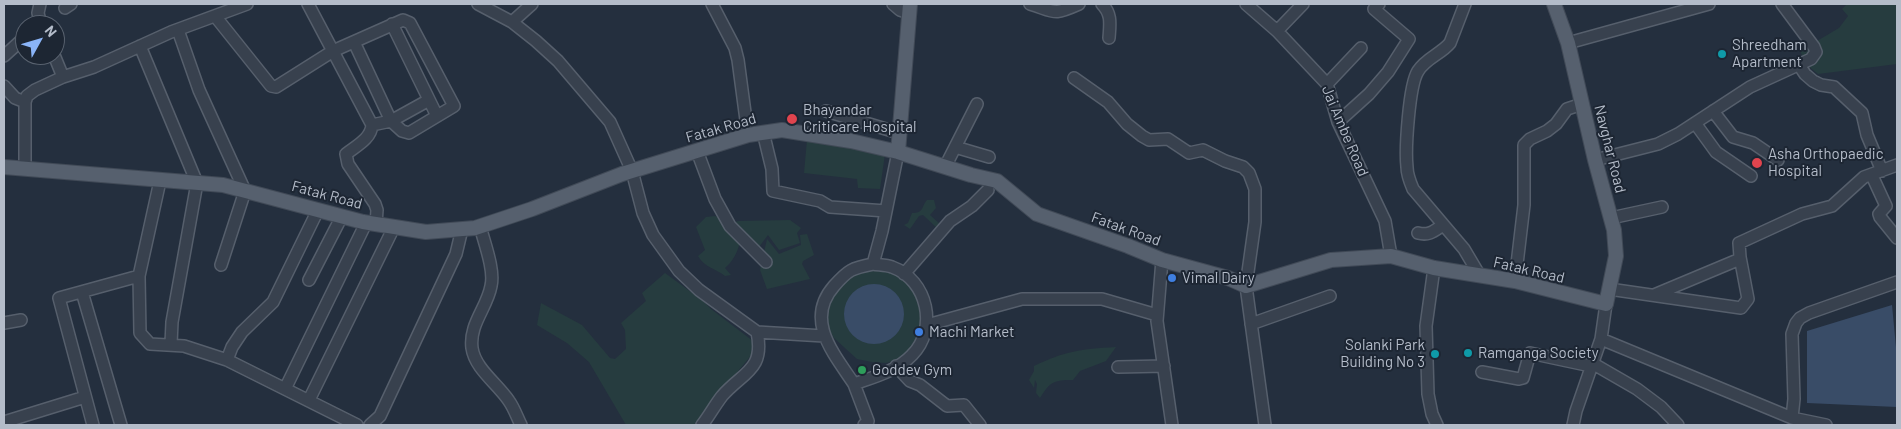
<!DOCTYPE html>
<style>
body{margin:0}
#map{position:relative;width:1901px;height:429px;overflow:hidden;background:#242f3e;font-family:Barlow,sans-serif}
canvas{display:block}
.frame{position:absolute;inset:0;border:5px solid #b4bcc9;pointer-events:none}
.north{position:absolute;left:15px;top:15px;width:50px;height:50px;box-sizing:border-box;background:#1d2633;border:1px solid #59626f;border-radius:50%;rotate:51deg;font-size:14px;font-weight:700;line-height:20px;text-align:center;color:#b4bcc9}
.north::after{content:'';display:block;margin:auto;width:18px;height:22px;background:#8ab4f8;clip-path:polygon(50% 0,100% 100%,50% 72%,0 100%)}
</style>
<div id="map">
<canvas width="1901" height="429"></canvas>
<div class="frame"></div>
<div class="north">N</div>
</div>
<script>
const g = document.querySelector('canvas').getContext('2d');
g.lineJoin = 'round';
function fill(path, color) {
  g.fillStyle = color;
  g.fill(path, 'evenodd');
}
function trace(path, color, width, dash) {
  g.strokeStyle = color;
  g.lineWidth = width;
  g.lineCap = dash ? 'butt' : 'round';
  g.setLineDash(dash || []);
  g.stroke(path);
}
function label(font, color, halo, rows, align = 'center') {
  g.font = font + ' Barlow,sans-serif';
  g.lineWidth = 4;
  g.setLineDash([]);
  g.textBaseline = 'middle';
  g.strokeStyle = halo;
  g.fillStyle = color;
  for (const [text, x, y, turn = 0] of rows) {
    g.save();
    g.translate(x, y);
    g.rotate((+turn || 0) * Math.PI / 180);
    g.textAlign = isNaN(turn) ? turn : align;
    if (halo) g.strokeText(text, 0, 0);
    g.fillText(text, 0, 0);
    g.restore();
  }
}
fill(new Path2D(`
 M1847,4H1896L1897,64L1818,74L1807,65L1800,51L1839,28L1848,16L1842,9Z
 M807,140L885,154L880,189L858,188L857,179L804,173Z
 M927,200H934L936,208L930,215L941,225L938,229L923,215L919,216L910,229L904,225L908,223L912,213C924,213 921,207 927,200Z
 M715,216L721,219L740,241C738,252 733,261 725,268L731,275L725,276C715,268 705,268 698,256L705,250L696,227L706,217Z
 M790,220L801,228L797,233L800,243L779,250L768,235L759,247L761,252L730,223L739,221Z
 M807,234L814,255L803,261L802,264L810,279L767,289L760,270L767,239L779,254L801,245L800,235Z
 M874,267L904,276L922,301L923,332L904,358L886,363L872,362L857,359L834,338L826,324V307L843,278Z
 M665,273L702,300L711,309L753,341V353L694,425H626L589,362L567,343L537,325L541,303L582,325L610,358L615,359L626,349L625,330L621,323L646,301L642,293Z
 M1116,347L1106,361L1080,371L1073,380C1053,380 1050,382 1040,398L1036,393L1037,384L1035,380L1034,388L1029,380L1034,371V366C1066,351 1080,349 1116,347Z`), '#263c3f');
fill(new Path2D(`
 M844 314a30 30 0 1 1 60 0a30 30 0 1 1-60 0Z
 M1892,305L1897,358V407L1807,403V331Z`), '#394c67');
const minor = new Path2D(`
 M40,4L38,13L41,25
 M308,4L372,125C371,139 356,146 346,154L348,164L375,204L377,210L376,224
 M478,4L512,22L536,41L558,61L610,122L632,171L643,213L653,235L679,271L699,290L757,332L824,336
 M712,4L735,48L738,60L748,135
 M893,4L900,10L909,13
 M1030,4C1056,12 1052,16 1079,4
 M1102,4C1112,14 1110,24 1109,38
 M1246,4L1277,31L1327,84L1338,122L1385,221L1391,256
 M1465,4L1450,43C1441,54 1426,58 1418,71C1409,85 1405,149 1407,167C1407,175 1410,182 1413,189L1464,249L1480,276
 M65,8L71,4
 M215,16L271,86L276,87L333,51L403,20L410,23L454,106L409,133L402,131L391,121L372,125
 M512,22L532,4
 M392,24L437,116
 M178,30L199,90L245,191L221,265
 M1277,31L1303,4
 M354,42L391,121L429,100
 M1568,43L1709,4
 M140,46L197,183L172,322L171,344
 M54,55L63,77
 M4,56L25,37
 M1799,65L1805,74L1813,81L1821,85L1834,87L1862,113L1867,135L1882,171
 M1074,78L1108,102L1127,124L1142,136L1149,140L1168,139L1189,153L1203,150L1225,161L1243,167L1249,173L1255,189V222L1246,286L1265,425
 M1327,84L1361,48
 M4,86L15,98L25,102
 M826,111L899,133
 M1713,111L1733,137L1753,143L1778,160
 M1338,122L1369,94L1388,72L1409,39L1374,9L1379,4
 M1695,123L1716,152L1751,176
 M763,132L772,169L773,191L820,201L830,207L886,211
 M955,147L989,157
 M697,151L715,199L730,226L766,262
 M1595,160L1658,144L1678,134L1750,87L1811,59L1816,52L1814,47L1782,4
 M945,167L977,104
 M25,168V102L27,96L35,90L63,77L94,67L171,32L247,4
 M1874,180L1886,206L1879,214L1880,217L1897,238
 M318,210L273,302L242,332L232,347L227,360L357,425
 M1611,218L1662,207
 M480,226C484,242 495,270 491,286C487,308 469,324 472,348C475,369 498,384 509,401C514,408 517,417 521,425
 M1418,233C1429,236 1434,231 1443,225
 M1162,260L1157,321L1172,425
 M873,264C879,265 886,265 892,267C928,280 938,329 912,355C897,371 874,377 854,384C834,354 804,320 834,286C848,270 852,268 873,264Z
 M873,264L882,231L898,152
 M1434,268L1426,326L1428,394L1432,414L1437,425
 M904,274L950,221L972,206L988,190
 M139,276L140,333L150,344L184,346L227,360
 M309,280L342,216
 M1515,281L1524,205V145L1530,139L1547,131L1556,124L1567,109L1582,104
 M1609,289L1741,308L1748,299L1740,257L1739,243L1802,214L1832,206L1864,177L1897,165
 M82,292L121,425
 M1654,295L1740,259
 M4,323L21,320
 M1251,324L1330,296
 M927,325L1022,299H1102L1157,315
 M1601,339L1792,418L1826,425
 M1592,363L1637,389L1661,407L1678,425
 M896,366L910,381L920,385L947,406L964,405L980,425
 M1118,367L1164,366
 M1482,372L1519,379L1523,378L1530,353L1591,366
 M854,384L868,421L864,425
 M285,389L366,223
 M309,400L394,227
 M1792,418L1794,399L1792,334L1796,323L1800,318L1809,313L1897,282
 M4,422L85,397
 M93,425L59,298L139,276L160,181
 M370,425L380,416L456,254L462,229
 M702,425C709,416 715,405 722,396C743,372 765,370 757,332
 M1573,425L1576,411L1601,339L1606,304`);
const major = new Path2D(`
 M898,152L910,4
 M4,167L223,185L363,222L426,232L475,228L532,209L622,174L748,135L782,130L851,141L898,152L971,175L997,181L1037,214L1128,246L1162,260L1228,278L1246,286L1331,260L1391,256L1434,268L1515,281L1606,304L1616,256L1614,230L1595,160L1568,43L1554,4`);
trace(minor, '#565f6c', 14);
trace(major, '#414a57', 16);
trace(minor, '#38414e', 11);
trace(major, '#56606e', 14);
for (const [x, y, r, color] of [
 [1722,54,5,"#0f9aa8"],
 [792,119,6,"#e0444e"],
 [1757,163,6,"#e0444e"],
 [1172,278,5,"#3f7fe0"],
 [919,332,5,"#3f7fe0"],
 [1468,353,5,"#0f9aa8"],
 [1435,354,5,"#0f9aa8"],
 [862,370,5,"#2e9e5b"]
]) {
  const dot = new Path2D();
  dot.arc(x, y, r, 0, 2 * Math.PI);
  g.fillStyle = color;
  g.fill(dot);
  trace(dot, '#1d2633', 2);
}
label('15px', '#b4bcc9', '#1d2633', [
 ["Shreedham",1732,45],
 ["Apartment",1732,62],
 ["Bhayandar",803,110],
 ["Criticare Hospital",803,127],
 ["Asha Orthopaedic",1768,154],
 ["Hospital",1768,171],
 ["Vimal Dairy",1182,278],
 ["Machi Market",929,332],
 ["Solanki Park",1425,345,"right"],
 ["Building No 3",1425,362,"right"],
 ["Ramganga Society",1478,353],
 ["Goddev Gym",872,370]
], 'left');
label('15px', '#b4bcc9', '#1d2633', [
 ["Fatak Road",721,128,-16],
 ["Jai Ambe Road",1345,131,67],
 ["Navghar Road",1610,149,76],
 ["Fatak Road",327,195,15],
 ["Fatak Road",1126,229,20],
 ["Fatak Road",1529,270,13]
]);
</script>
